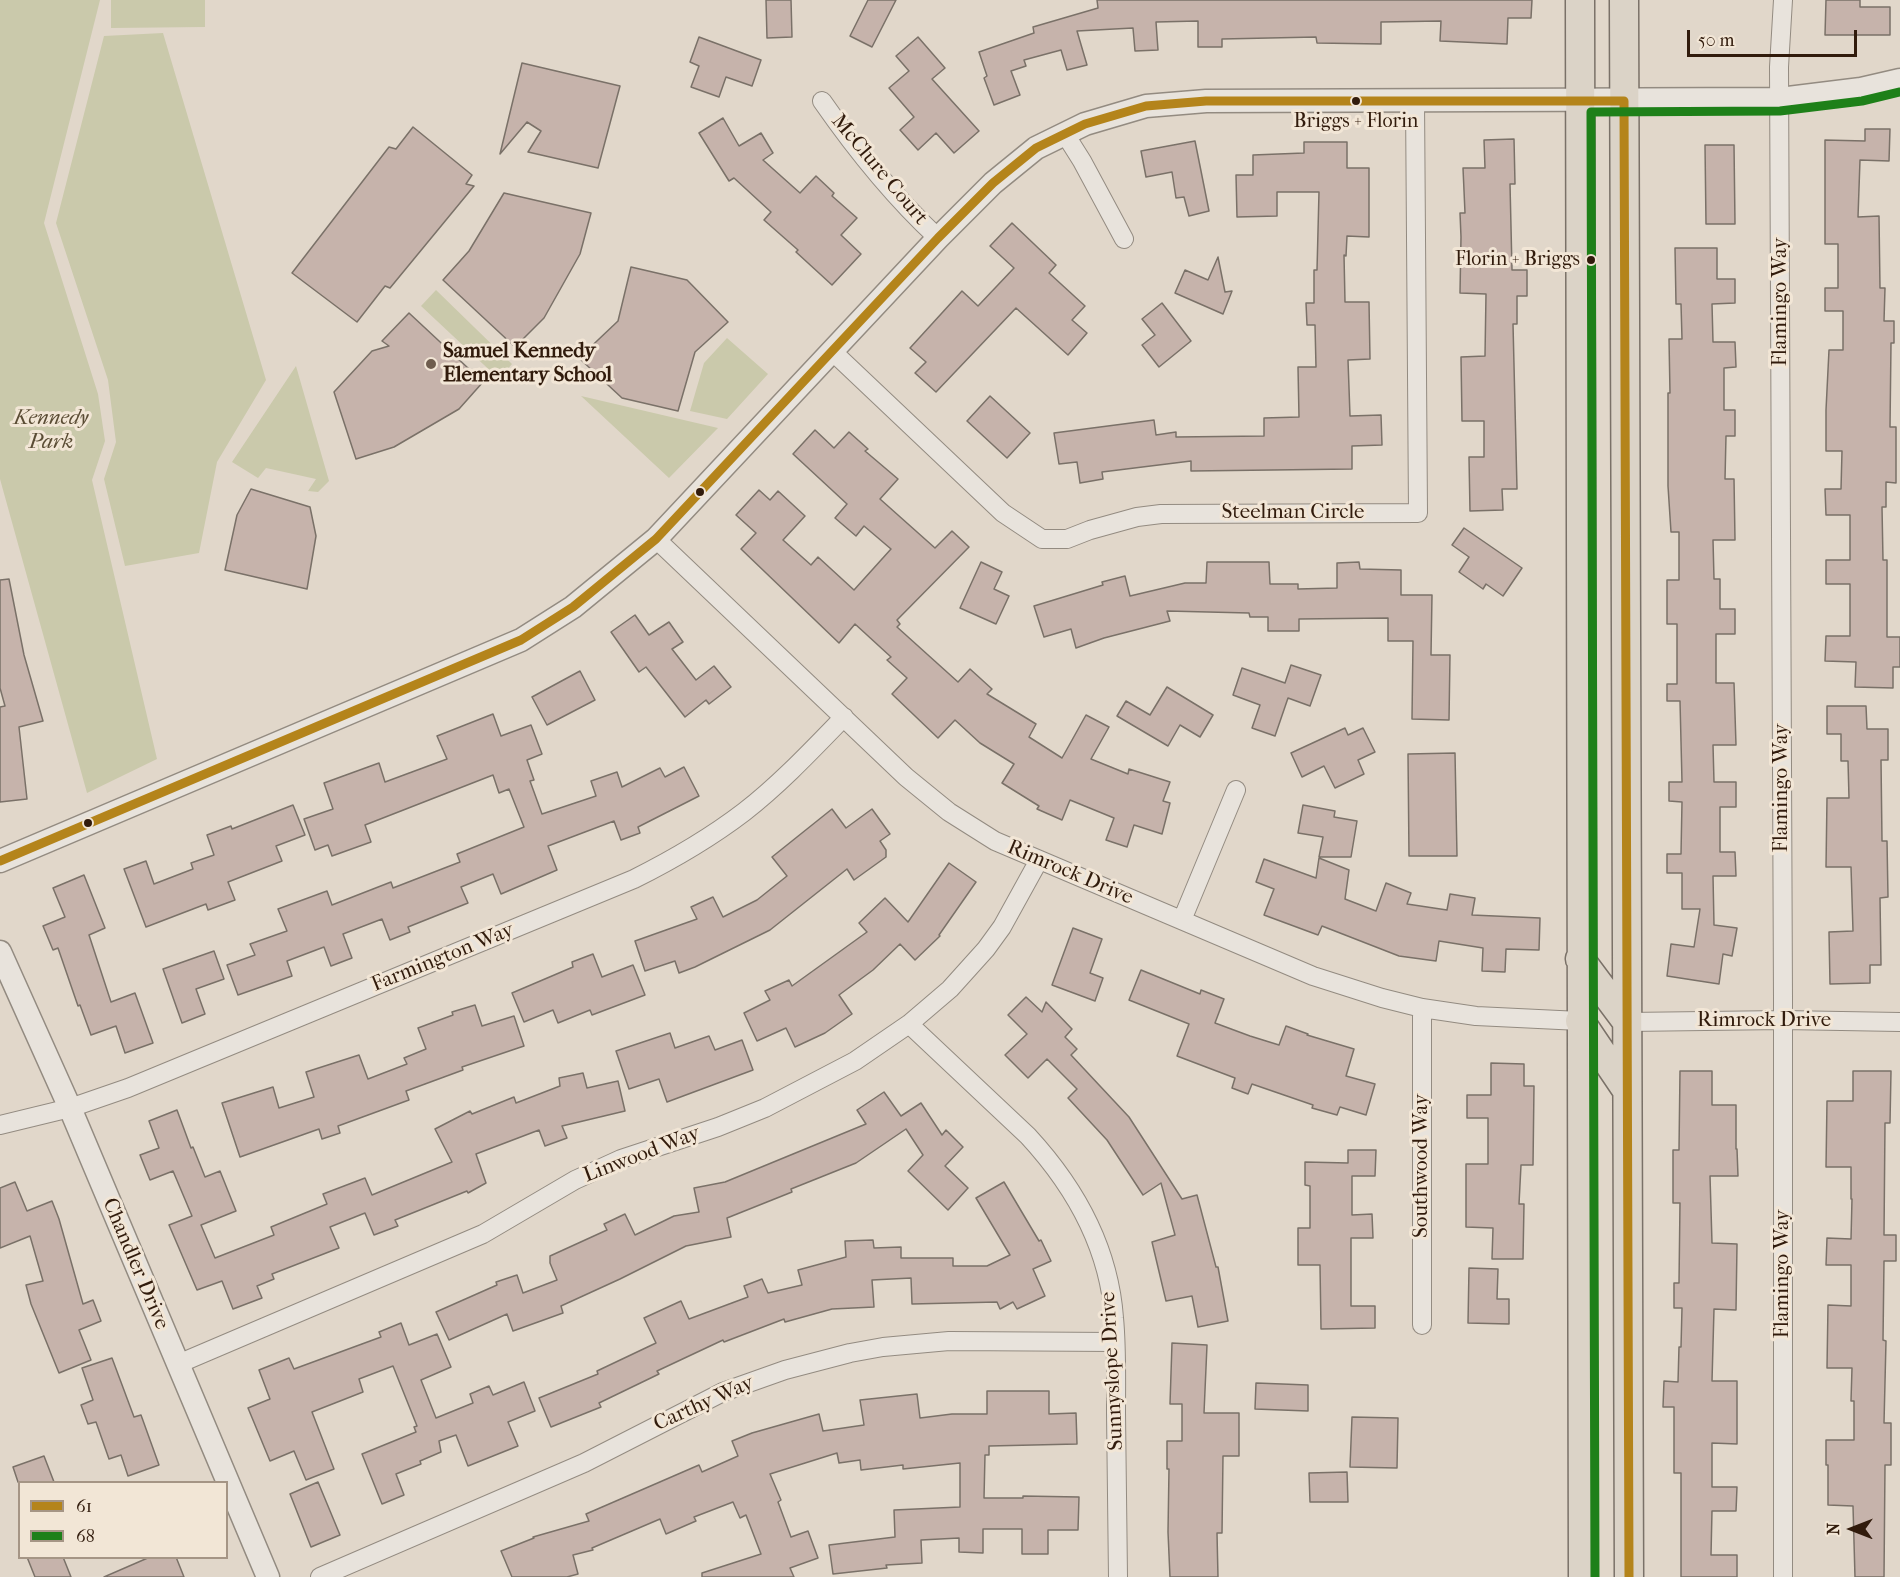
<!DOCTYPE html>
<style>
body{margin:0}
#map{position:relative;width:1900px;height:1577px;overflow:hidden;background:#e1d7ca;font-family:"IM FELL French Canon",serif}
canvas{display:block}
.legend{position:absolute;left:18px;top:1481px;width:210px;height:78px;box-sizing:border-box;background:#f2e6d6;border:2px solid #a59585;margin:0;padding:8px 10px;list-style:none;font-size:18px;color:#311b0c}
.legend li{display:flex;align-items:center;gap:12px;height:30px}
.legend b{width:30px;border:2px solid #a59585}
.north{position:absolute;left:1822px;top:1499px;width:60px;height:60px;-webkit-text-stroke:4px #f2e6d6;paint-order:stroke;rotate:270deg;font-size:16px;font-weight:700;line-height:24px;text-align:center;color:#311b0c}
.north::after{content:'';display:block;margin:auto;width:21px;height:27px;background:#311b0c;clip-path:polygon(50% 0,100% 100%,50% 72%,0 100%)}
.scale{position:absolute;left:1687px;top:30px;width:170px;height:27px;box-sizing:border-box;border:3px solid #311b0c;border-top:0;padding-left:8px;font-size:18px;line-height:21px;white-space:nowrap;color:#311b0c;-webkit-text-stroke:4px #f2e6d6;paint-order:stroke}
</style>
<div id="map">
<canvas width="1900" height="1577"></canvas>
<ul class="legend">
<li><b style="height:8px;background:#b4841b"></b>61</li>
<li><b style="height:8px;background:#1e8019"></b>68</li>
</ul>
<div class="north">N</div>
<div class="scale">50 m</div>
</div>
<script>
const g = document.querySelector('canvas').getContext('2d');
g.lineJoin = 'round';
function fill(path, color) {
  g.fillStyle = color;
  g.fill(path, 'evenodd');
}
function trace(path, color, width, dash) {
  g.strokeStyle = color;
  g.lineWidth = width;
  g.lineCap = dash ? 'butt' : 'round';
  g.setLineDash(dash || []);
  g.stroke(path);
}
function label(font, color, halo, rows, align = 'center') {
  g.font = font + ' "IM FELL French Canon",serif';
  g.lineWidth = 6;
  g.setLineDash([]);
  g.textBaseline = 'middle';
  g.strokeStyle = halo;
  g.fillStyle = color;
  for (const [text, x, y, turn = 0] of rows) {
    g.save();
    g.translate(x, y);
    g.rotate((+turn || 0) * Math.PI / 180);
    g.textAlign = isNaN(turn) ? turn : align;
    if (halo) g.strokeText(text, 0, 0);
    g.fillText(text, 0, 0);
    g.restore();
  }
}
fill(new Path2D(`
 M0,0H100L44,223L98,394L105,441L92,480L157,759L87,793L0,479Z
 M111,0H205V27L111,28Z
 M163,33L266,380L217,462L199,553L125,566L104,479L116,442L108,380L56,223L104,36Z
 M436,290L512,364L499,379L421,306Z
 M727,338L768,374L727,419L690,411L704,363Z
 M296,366L329,481L318,492L308,491L316,479L266,468L258,478L232,462Z
 M581,396L718,428L669,478Z`), '#cac9ab');
const building = new Path2D(`
 M766,0H791L792,37L767,38Z
 M868,0H896L872,47L850,36Z
 M1097,0H1532L1531,18H1508L1507,44L1440,41L1441,21L1381,22V44L1317,43L1316,37L1222,39V47H1198V21L1156,22L1158,50L1135,51L1133,28L1077,31L1087,65L1067,70L1061,50L1024,60L1026,66L1011,71L1020,95L994,105L984,78L987,76L979,52L1034,33L1033,27L1098,8Z
 M1826,0H1860V7H1890V35H1825Z
 M699,37L761,60L752,86L726,77L719,97L691,87L699,66L690,62Z
 M918,37L945,68L932,79L979,131L954,153L936,133L918,150L900,130L914,117L889,88L909,71L896,56Z
 M522,63L620,86L598,168L528,152L541,131L527,122L500,154Z
 M723,118L739,146L761,133L773,153L763,160L800,193L816,176L834,193L832,196L857,218L841,235L861,254L832,285L796,252L798,250L764,220L771,212L734,178L729,181L699,133Z
 M413,127L472,175L466,184L474,186L390,288L385,286L357,322L292,273L389,147L396,149Z
 M1865,129H1890L1889,161L1860,160L1858,217L1879,216L1880,288H1885L1884,321H1894V343H1891L1890,427H1896V483L1886,482V507H1882L1883,560H1887V637H1900V667H1893V688L1855,687L1856,662L1825,661L1826,636H1850V584H1826V560H1850V515H1826L1825,489H1841L1842,451H1826V410L1829,350H1843V311H1825V288H1838V244H1825V140L1865,141Z
 M1514,139L1515,184H1510L1512,270H1527V296H1517V324H1513L1517,489H1502L1503,510L1470,511L1469,457H1484V421H1462L1461,357L1485,356L1486,294L1460,293L1461,237L1460,213H1465L1463,168H1485L1484,140Z
 M1195,141L1209,211L1189,216L1184,197L1176,198L1172,172L1146,177L1141,151Z
 M1304,142H1347V168H1369V237L1347,236L1346,256L1344,255L1345,302H1369L1370,359L1348,360L1350,416L1381,415L1382,445L1352,446V469L1191,471V461L1102,472L1103,479L1080,483L1077,462L1059,464L1054,433L1154,420L1156,435L1176,432V437L1264,436V418L1299,417L1298,367H1316L1315,325H1307L1306,303H1314V270H1317L1319,192H1277V216L1237,217L1236,175H1253V155L1304,153Z
 M1705,145H1734L1735,224H1706Z
 M504,193L591,213L580,254L544,318L515,347L443,280L469,251Z
 M1012,223L1056,265L1049,273L1085,306L1072,320L1087,333L1068,355L1016,308L936,392L915,373L926,362L910,348L962,291L978,306L1014,268L990,246Z
 M1675,248H1717V279H1735V303L1712,304L1713,342H1735L1736,367L1724,368V410H1735V436H1726L1725,479H1734L1735,540H1713L1714,579H1720V609H1735V634H1716V683H1734L1736,745H1713L1714,782H1736V807H1720V852H1735L1736,876H1713L1714,925L1737,928L1732,956L1723,954L1719,984L1667,976L1671,944L1694,947L1700,909H1682V873H1667V854H1681L1682,802L1669,801V782H1682L1680,701H1667V684H1677V624H1667V580H1679V532H1671L1668,486V393H1670L1669,339H1682L1681,304H1676Z
 M1218,257L1225,292L1232,291L1223,314L1175,293L1185,270L1208,280Z
 M631,267L687,280L728,322L695,352L678,411L622,398L579,358L618,321Z
 M1162,303L1191,341L1159,367L1142,345L1155,335L1142,319Z
 M409,313L483,382L459,409L394,447L356,459L334,392L372,351L389,346L382,341Z
 M990,396L1030,433L1007,458L967,421Z
 M815,430L834,448L849,432L868,449L865,451L898,479L880,499L935,548L952,531L969,547L897,620L900,624L897,627L958,682L970,669L992,689L987,694L1036,724L1029,737L1062,758L1086,715L1109,727L1091,759L1128,774L1129,769L1170,782L1163,801L1170,803L1162,834L1134,825L1127,847L1106,840L1114,818L1070,800L1062,820L1037,809L1039,806L1002,783L1014,764L980,743L955,720L938,738L892,694L907,678L887,660L891,657L855,624L839,643L741,549L756,533L736,515L759,490L770,500L778,491L805,516L783,540L811,565L818,557L854,590L891,549L864,526L856,536L835,518L847,504L793,454Z
 M251,489L310,507L316,536L307,589L225,570L237,515Z
 M1464,528L1522,568L1503,596L1486,584L1483,589L1459,572L1469,557L1452,545Z
 M981,562L1002,572L994,589L1009,596L996,624L960,608Z
 M1207,562H1269L1270,584H1298V589L1337,588V563L1359,562L1360,569L1401,570V595H1432L1431,655H1450L1449,720L1412,719L1413,641H1388V618L1299,619V631H1268V617H1250L1249,613L1167,611L1170,621L1104,638L1076,648L1071,629L1044,637L1034,606L1103,585L1102,582L1125,576L1130,596L1185,583H1206Z
 M9,579L24,655L43,721L19,727L27,799L0,802V707L5,706L0,688V580Z
 M635,615L649,635L669,622L683,642L672,649L696,680L714,666L731,687L709,704L706,700L685,717L646,667L639,672L611,632Z
 M1291,665L1321,675L1310,706L1288,698L1275,736L1252,728L1260,705L1233,695L1242,668L1285,683Z
 M580,671L595,700L547,725L532,697Z
 M1167,687L1213,715L1200,737L1180,725L1168,746L1117,716L1126,701L1150,715Z
 M1827,706H1866L1867,729H1888V760H1881L1882,841H1887L1888,897L1880,898L1881,965H1870V983L1830,984L1829,932L1853,931L1851,867H1826L1827,798H1849L1848,761H1841V734H1827Z
 M493,714L501,736L531,725L542,754L527,760L534,780L530,781L542,814L596,796L591,781L617,772L622,787L660,768L665,777L684,767L699,796L638,827L640,833L621,840L614,821L548,846L557,870L501,894L493,874L461,887L468,903L408,927L410,932L390,940L382,919L343,934L352,958L331,966L324,947L287,961L292,976L238,995L227,965L255,955L250,944L287,931L278,909L327,891L332,905L391,882L393,888L460,862L457,854L524,827L509,789L499,793L493,775L365,825L371,842L332,856L328,845L315,850L304,819L333,809L324,783L379,763L385,782L447,759L437,736Z
 M1345,728L1348,735L1363,728L1375,752L1358,760L1364,774L1335,788L1324,766L1302,777L1291,753Z
 M1455,753L1457,856H1409L1408,754Z
 M293,805L305,835L276,846L282,861L228,882L235,900L208,910L206,904L146,927L124,869L146,861L154,884L193,869L191,863L214,855L207,835L231,826L232,829Z
 M1303,805L1335,811L1334,817L1357,821L1351,857H1319L1323,837L1298,833Z
 M832,809L846,828L872,809L890,834L880,841L886,850V857L854,880L847,869L770,930L695,967L679,973L675,961L645,971L635,941L697,919L691,907L713,897L723,917L757,900L787,876L772,857Z
 M1319,858L1349,870L1345,899L1376,911L1386,883L1411,893L1407,904L1447,910L1450,894L1475,898L1472,915L1540,918L1539,950L1506,949L1505,972L1482,971L1483,948L1439,941L1436,961L1399,956L1322,926L1318,935L1264,915L1274,889L1256,882L1264,859L1316,878Z
 M949,863L976,882L939,935L940,936L915,960L900,944L873,970L839,995L852,1014L825,1033L795,1047L786,1028L757,1041L744,1013L770,1000L765,991L789,980L792,986L867,932L859,923L885,898L908,922Z
 M84,875L105,928L89,935L111,1002L135,993L153,1043L125,1053L116,1026L91,1035L80,1005L78,1006L58,948L53,950L43,926L65,917L53,888Z
 M1073,928L1102,939L1090,973L1103,978L1095,1001L1052,985Z
 M214,951L224,979L196,989L205,1014L182,1023L163,969Z
 M593,954L602,977L633,965L645,995L592,1015L590,1010L558,1023L553,1010L524,1022L512,993L573,967L572,962Z
 M1141,970L1200,994L1201,990L1224,999L1215,1023L1250,1036L1279,1045L1286,1026L1308,1034L1307,1035L1354,1049L1346,1076L1375,1084L1366,1115L1340,1107L1337,1115L1312,1108L1313,1105L1252,1084L1248,1094L1232,1088L1235,1078L1177,1056L1189,1024L1129,1000Z
 M1026,997L1042,1012L1046,1002L1072,1029L1065,1037L1077,1049L1071,1055L1129,1117L1182,1199L1197,1195L1216,1267H1218L1228,1321L1198,1327L1192,1296L1166,1301L1152,1242L1175,1235L1161,1183L1143,1195L1107,1140L1068,1098L1077,1089L1047,1059L1028,1078L1005,1055L1027,1034L1008,1015Z
 M475,1005L482,1026L514,1016L524,1046L462,1067L463,1070L406,1091L409,1100L338,1126L340,1133L322,1139L319,1129L240,1157L222,1103L273,1087L279,1108L314,1097L306,1072L359,1055L368,1079L407,1064L404,1058L426,1049L418,1028L453,1015L452,1012Z
 M670,1033L675,1048L709,1036L715,1050L742,1040L753,1070L667,1102L659,1079L629,1089L616,1051Z
 M1491,1063L1524,1064V1086H1534L1533,1165H1521L1519,1204H1524L1523,1259H1492L1493,1228L1466,1227V1164H1488V1118H1467V1095H1491Z
 M1680,1071H1712V1105H1736V1149H1737L1738,1176H1710L1712,1243L1737,1244L1736,1310L1714,1309L1712,1381H1737V1444L1712,1443V1487H1737L1736,1511H1712L1711,1555H1737V1577H1681V1473H1674V1407H1663L1664,1381L1678,1382L1679,1347H1681L1682,1308H1674V1283H1679L1680,1203H1673V1150H1679Z
 M1853,1071H1891L1890,1123H1885L1884,1235H1896V1261H1884L1883,1340L1886,1341L1884,1423H1891V1465H1885L1884,1577H1855L1853,1506L1828,1505V1465H1826V1440H1854V1401H1851L1852,1368H1827L1828,1305L1851,1306V1265H1826L1827,1238L1851,1239L1852,1199H1851V1167H1826L1827,1101H1853Z
 M583,1073L587,1088L618,1081L625,1111L562,1126L567,1138L545,1146L539,1130L476,1154L486,1183L468,1193L467,1191L395,1220L398,1226L374,1235L365,1213L330,1227L339,1248L272,1274L274,1279L257,1286L262,1298L233,1309L222,1281L197,1290L169,1225L192,1216L173,1171L150,1180L140,1155L159,1148L149,1121L177,1110L191,1148L193,1147L205,1177L220,1171L236,1211L201,1225L215,1258L274,1235L271,1227L327,1204L323,1194L365,1178L372,1195L452,1162L435,1129L470,1111L472,1114L514,1097L516,1103L560,1086L559,1078Z
 M884,1092L901,1116L921,1103L942,1135L946,1130L963,1147L945,1166L968,1188L948,1210L908,1171L923,1155L906,1129L856,1163L791,1189L792,1192L727,1218L731,1237L686,1246L620,1279L561,1306L563,1313L513,1331L507,1314L449,1340L436,1312L497,1285L496,1282L517,1275L523,1293L557,1280L550,1263V1256L607,1230L604,1224L625,1214L635,1235L674,1216L699,1212L694,1188L725,1182L866,1124L857,1110Z
 M1348,1150H1376L1375,1176H1352V1215L1372,1214L1373,1238H1351V1306H1375V1328L1321,1329L1320,1265H1298V1228H1310V1186L1305,1185V1162L1348,1163Z
 M15,1182L27,1211L52,1201L59,1219L83,1304L93,1300L101,1321L79,1330L91,1360L59,1373L31,1304L26,1285L43,1281L30,1236L0,1248V1188Z
 M1004,1182L1039,1241L1041,1240L1051,1261L1033,1269L1045,1296L1017,1309L1013,1302L1000,1309L997,1302L912,1304L911,1278L872,1280L874,1307L832,1309L785,1322L784,1319L724,1342L723,1340L657,1371L659,1374L599,1403L601,1407L551,1427L539,1398L598,1374L597,1371L656,1343L644,1318L681,1301L689,1319L748,1297L744,1286L762,1279L768,1293L802,1285L798,1270L846,1257L845,1241L873,1240L874,1248L901,1247V1258H953V1266H987L1010,1255L976,1198Z
 M1469,1268L1498,1269L1497,1299H1509V1324L1468,1323Z
 M401,1323L409,1345L437,1334L451,1367L421,1380L436,1418L473,1403L470,1394L489,1386L493,1395L524,1382L535,1411L508,1422L518,1446L468,1466L456,1435L439,1441L441,1452L420,1461L421,1464L396,1474L404,1495L382,1504L362,1454L416,1432L414,1427L417,1426L393,1366L359,1379L363,1392L312,1412L334,1469L306,1480L294,1451L270,1461L248,1408L270,1399L259,1370L289,1358L294,1369L381,1337L379,1332Z
 M1172,1343L1207,1345L1204,1413H1239V1456H1223L1222,1533H1217L1218,1577H1170L1168,1532L1169,1469H1167V1441H1182V1404H1170Z
 M112,1358L134,1417L141,1415L159,1465L128,1476L121,1455L109,1459L96,1422L88,1424L81,1405L93,1400L82,1368Z
 M1256,1383L1308,1385V1411L1255,1409Z
 M987,1391H1049V1414L1076,1413L1077,1444L989,1446V1455H985L984,1498H1023V1496L1079,1497L1078,1530H1048V1554H1022V1529H983V1553L959,1552V1538L921,1540L922,1563L886,1565L887,1568L833,1574L829,1545L895,1537L894,1510L960,1507V1463L903,1469V1465L861,1470L860,1460L839,1463L837,1453L770,1474L781,1500L778,1502L791,1537L808,1531L818,1558L790,1568L794,1577H702V1573L761,1554L746,1515L740,1518L733,1502L694,1517L696,1521L666,1534L660,1519L592,1548L593,1550L573,1555L578,1574L567,1577H512L501,1551L534,1538L533,1537L589,1521L586,1514L699,1465L702,1472L738,1456L732,1441L752,1433L819,1414L823,1431L864,1425L860,1400L917,1394L920,1418L952,1414H987Z
 M1352,1417L1398,1418L1397,1468L1350,1467Z
 M44,1456L54,1482H18L13,1467Z
 M1347,1472L1348,1502H1310L1309,1473Z
 M318,1482L340,1535L311,1547L290,1494Z
 M27,1557H63L71,1577H35Z
 M150,1557H176L184,1577H104Z`);
fill(building, '#c6b3ab');
trace(building, '#7a7168', 1.5);
const minor = new Path2D(`
 M822,101C856,150 894,197 938,238
 M1065,134L1082,161L1124,239
 M832,351L1003,513L1042,539H1067L1090,530L1137,517L1161,514L1418,513L1415,100
 M656,539L906,777L949,812L995,841L1313,976L1382,998L1422,1008L1476,1016L1580,1021
 M1182,920L1236,790
 M1627,1022L1783,1020L1900,1022
 M909,1024L1028,1136C1075,1187 1109,1248 1114,1318C1117,1349 1116,1381 1116,1413C1117,1468 1117,1522 1118,1577
 M0,1125L70,1108L128,1088L634,879C672,860 710,838 744,812C780,784 812,750 844,717
 M1422,1325V1008
 M178,1364L483,1234L575,1180L621,1159L718,1127L765,1108L855,1061L909,1024L950,989L986,949L1002,927L1039,860
 M320,1577L584,1463L723,1392L785,1370L850,1353L883,1347L949,1341L1115,1342
 M1783,1577V997L1779,67L1783,0`);
const tertiary = new Path2D(`
 M0,861L521,640L573,607L656,539L938,238L993,183L1036,148L1085,124L1146,106L1206,101L1780,99L1861,89L1900,80
 M0,952L70,1108L268,1577`);
const primary = new Path2D(`
 M1580,0L1583,1577
 M1624,0L1629,1577
 M1580,959L1627,1022
 M1580,1021L1626,1089`);
trace(minor, '#938b81', 20);
trace(tertiary, '#938b81', 25);
trace(primary, '#7a7168', 31);
trace(minor, '#e8e3dc', 18);
trace(tertiary, '#e8e3dc', 22);
trace(primary, '#dbd3c7', 28);
trace(new Path2D(`
 M0,861L521,640L573,607L656,539L938,238L993,183L1036,148L1085,124L1146,106L1206,101H1624L1629,1577`), '#b4841b', 9);
trace(new Path2D(`
 M1595,1577L1591,112L1780,111L1862,101L1900,92`), '#1e8019', 9);
for (const [x, y, r, color] of [
 [1356,101,5,"#311b0c"],
 [1591,260,5,"#311b0c"],
 [431,364,6,"#6f5d4e"],
 [700,492,5,"#311b0c"],
 [88,823,5,"#311b0c"]
]) {
  const dot = new Path2D();
  dot.arc(x, y, r, 0, 2 * Math.PI);
  g.fillStyle = color;
  g.fill(dot);
  trace(dot, '#f2e6d6', 2);
}
label('20px', '#311b0c', '#f2e6d6', [
 ["Briggs + Florin",1356,122],
 ["Florin + Briggs",1580,260,"right"]
]);
label('21px', '#311b0c', '#f2e6d6', [
 ["McClure Court",879,170,50],
 ["Flamingo Way",1781,302,-90],
 ["Steelman Circle",1293,513],
 ["Flamingo Way",1782,788,-90],
 ["Rimrock Drive",1070,873,23],
 ["Farmington Way",443,958,-22],
 ["Rimrock Drive",1764,1021],
 ["Linwood Way",642,1155,-21],
 ["Southwood Way",1422,1166,-90],
 ["Chandler Drive",135,1264,67],
 ["Flamingo Way",1783,1274,-90],
 ["Sunnyslope Drive",1113,1371,-93],
 ["Carthy Way",704,1404,-24]
]);
label('bold 21px', '#311b0c', '#f2e6d6', [
 ["Samuel Kennedy",443,352],
 ["Elementary School",443,376]
], 'left');
label('italic 21px', '#5a4c34', '#f2e6d6', [
 ["Kennedy",51,419],
 ["Park",51,443]
]);
</script>
